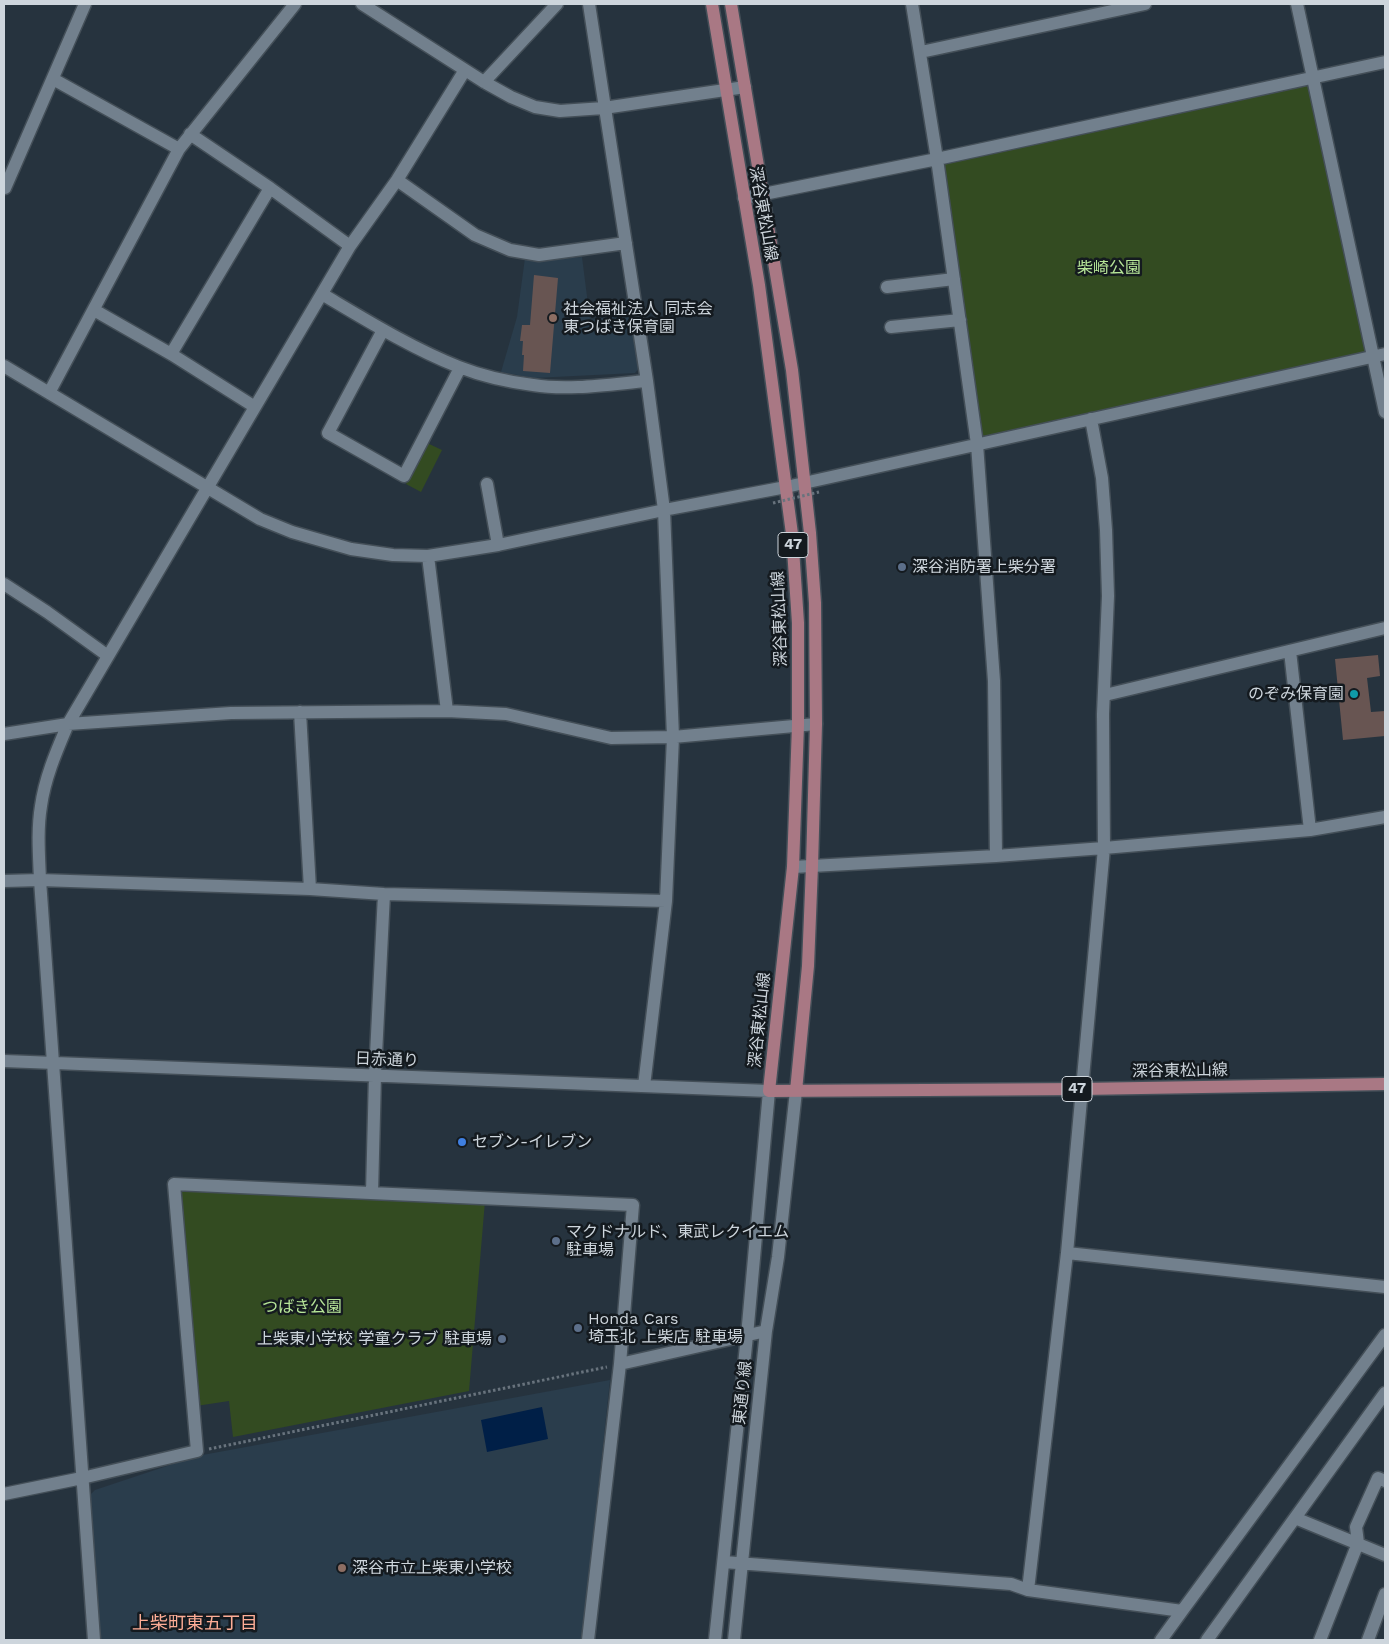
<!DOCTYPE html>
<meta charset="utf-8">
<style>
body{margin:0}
#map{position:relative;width:1389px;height:1644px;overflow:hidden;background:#26333e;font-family:"Work Sans",sans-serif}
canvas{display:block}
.frame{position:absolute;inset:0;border:5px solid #cdd5dc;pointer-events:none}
</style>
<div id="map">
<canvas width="1389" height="1644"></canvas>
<div class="frame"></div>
</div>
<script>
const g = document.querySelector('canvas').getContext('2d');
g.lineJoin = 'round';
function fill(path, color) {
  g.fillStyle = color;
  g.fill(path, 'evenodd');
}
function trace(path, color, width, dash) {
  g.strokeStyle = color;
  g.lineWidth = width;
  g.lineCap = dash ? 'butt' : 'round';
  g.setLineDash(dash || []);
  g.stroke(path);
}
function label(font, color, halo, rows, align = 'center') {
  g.font = font + ' "Work Sans","Noto Sans JP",sans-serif';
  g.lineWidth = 5;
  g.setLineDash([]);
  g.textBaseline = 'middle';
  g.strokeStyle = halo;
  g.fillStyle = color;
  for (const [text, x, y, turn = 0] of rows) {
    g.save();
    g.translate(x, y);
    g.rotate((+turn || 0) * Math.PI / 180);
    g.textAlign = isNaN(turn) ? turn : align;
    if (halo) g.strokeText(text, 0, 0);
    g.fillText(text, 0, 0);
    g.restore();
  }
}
fill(new Path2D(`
 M582,257L590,320L630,313L639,368L635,373L534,378L501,372L517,317L525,258L549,260Z
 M610,1380L582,1640H100L90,1495L95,1490L197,1456Z`), '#2a3d4c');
fill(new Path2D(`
 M1313,78L1373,357L977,444L937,159Z
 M427,443L442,450L421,492L406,484Z
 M178,1188L485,1201L469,1391L233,1437L229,1401L196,1406Z`), '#334b21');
fill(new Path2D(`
 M542,1407L548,1439L487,1452L481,1420Z`), '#001f47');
fill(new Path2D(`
 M534,275L558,278L550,373L523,371L524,355H522L523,341H520L522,325H530Z
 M1378,655L1380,676L1367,678L1371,712L1385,711V736L1343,740L1335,659Z`), '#685552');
const minor = new Path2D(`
 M362,4L484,82L511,97L535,107L560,111L604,108L745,87
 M589,4L647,381L664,510L673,737L666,901L644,1086
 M912,4L937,159L977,444L994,681L996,856
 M1297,4L1385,412
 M921,52L1145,4
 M53,79L179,149
 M484,82L557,4
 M190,134L270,188L350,246
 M397,180L475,235L510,250L539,255L626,243
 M4,187L5,188L85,4
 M744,198L937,159L1385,62
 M887,287L954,279
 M322,294C366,320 411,348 459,367C482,376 509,382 533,385C569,391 612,384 647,381
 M94,310L171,354L255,407
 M891,327L960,320
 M383,330L328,433L404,476L460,368
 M171,354L270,188
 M4,366L260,519L292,532L351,549L393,555L428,556L498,545L664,510L786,487L1385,354
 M49,393L179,149L295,4
 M487,484L498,545
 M428,556L447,711
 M4,584L47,612L108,656
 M1290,651L1310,830
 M1105,695L1385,628
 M300,712L310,889
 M4,734L68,724L231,713L447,711L506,714L611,738L673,737L816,724
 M793,867L996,856L1104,848L1310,830L1385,817
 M4,881L40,880L310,889L384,894L666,901
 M4,1061L769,1091L747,1336L715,1640
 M372,1193L375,1075L384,894
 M1067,1253L1385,1287
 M620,1364L766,1331
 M4,1494L82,1478L197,1451L174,1184L633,1205L620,1364L588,1640
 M1295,1518L1385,1555
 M724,1562L1011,1584L1028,1590L1182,1611L1385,1335
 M1028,1590L1067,1253L1104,848L1103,714L1108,596L1106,530L1102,478L1091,419
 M94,1640L40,880C39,855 37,830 41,806C45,777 57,750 68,724L350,246L397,180L465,70
 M734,1640L766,1331L778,1257L796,1091
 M1161,1640L1182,1611
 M1207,1640L1385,1393
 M1320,1640L1358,1543L1356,1527L1378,1478L1385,1481
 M1368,1640L1385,1594`);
const major = new Path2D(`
 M712,4L759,285L792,534L798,623V725L793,867L769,1091L1081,1089L1385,1084
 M731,4L792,370L810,533L815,603L816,724L812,866L808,966L796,1091`);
trace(minor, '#444f58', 15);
trace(major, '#444f58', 15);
trace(new Path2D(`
 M209,1449L607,1367`), '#68737d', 3, [2.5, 2.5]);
trace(minor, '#72808d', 12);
trace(major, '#a97884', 12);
trace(new Path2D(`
 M773,503L819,492`), '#68737d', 3, [2.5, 2.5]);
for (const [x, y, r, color] of [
 [553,318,5,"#8d6e63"],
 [902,567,5,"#5c6f8a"],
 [1354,694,5,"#0f9aa8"],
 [462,1142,5,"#3f7fe0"],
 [556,1241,5,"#5c6f8a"],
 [578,1328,5,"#5c6f8a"],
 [502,1339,5,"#5c6f8a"],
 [342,1568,5,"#8d6e63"]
]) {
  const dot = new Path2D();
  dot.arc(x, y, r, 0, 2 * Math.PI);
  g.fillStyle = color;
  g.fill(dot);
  trace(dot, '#141a1f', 2);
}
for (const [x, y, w] of [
 [793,545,30],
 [1077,1089,30]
]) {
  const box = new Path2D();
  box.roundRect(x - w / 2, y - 12.5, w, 25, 4);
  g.fillStyle = '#141a1f';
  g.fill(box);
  trace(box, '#cdd5dc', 1);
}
label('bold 15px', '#cdd5dc', null, [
 ["47",793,545],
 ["47",1077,1089]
]);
label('16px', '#cdd5dc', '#141a1f', [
 ["深谷東松山線",763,214,80],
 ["深谷東松山線",780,619,-92],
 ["深谷東松山線",760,1020,-84],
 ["日赤通り",387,1060,2],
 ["深谷東松山線",1180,1071,-1],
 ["東通り線",743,1393,-84]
]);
label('16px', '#b7e698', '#141a1f', [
 ["柴崎公園",1109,268],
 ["つばき公園",302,1307]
]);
label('16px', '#cdd5dc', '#141a1f', [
 ["社会福祉法人 同志会",563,309],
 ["東つばき保育園",563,327],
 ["深谷消防署上柴分署",912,567],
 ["のぞみ保育園",1344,694,"right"],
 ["セブン-イレブン",472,1142],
 ["マクドナルド、東武レクイエム",566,1232],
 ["駐車場",566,1250],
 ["Honda Cars",588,1319],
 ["埼玉北 上柴店 駐車場",588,1337],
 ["上柴東小学校 学童クラブ 駐車場",492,1339,"right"],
 ["深谷市立上柴東小学校",352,1568]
], 'left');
label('18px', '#fdad96', '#141a1f', [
 ["上柴町東五丁目",195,1624]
]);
</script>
